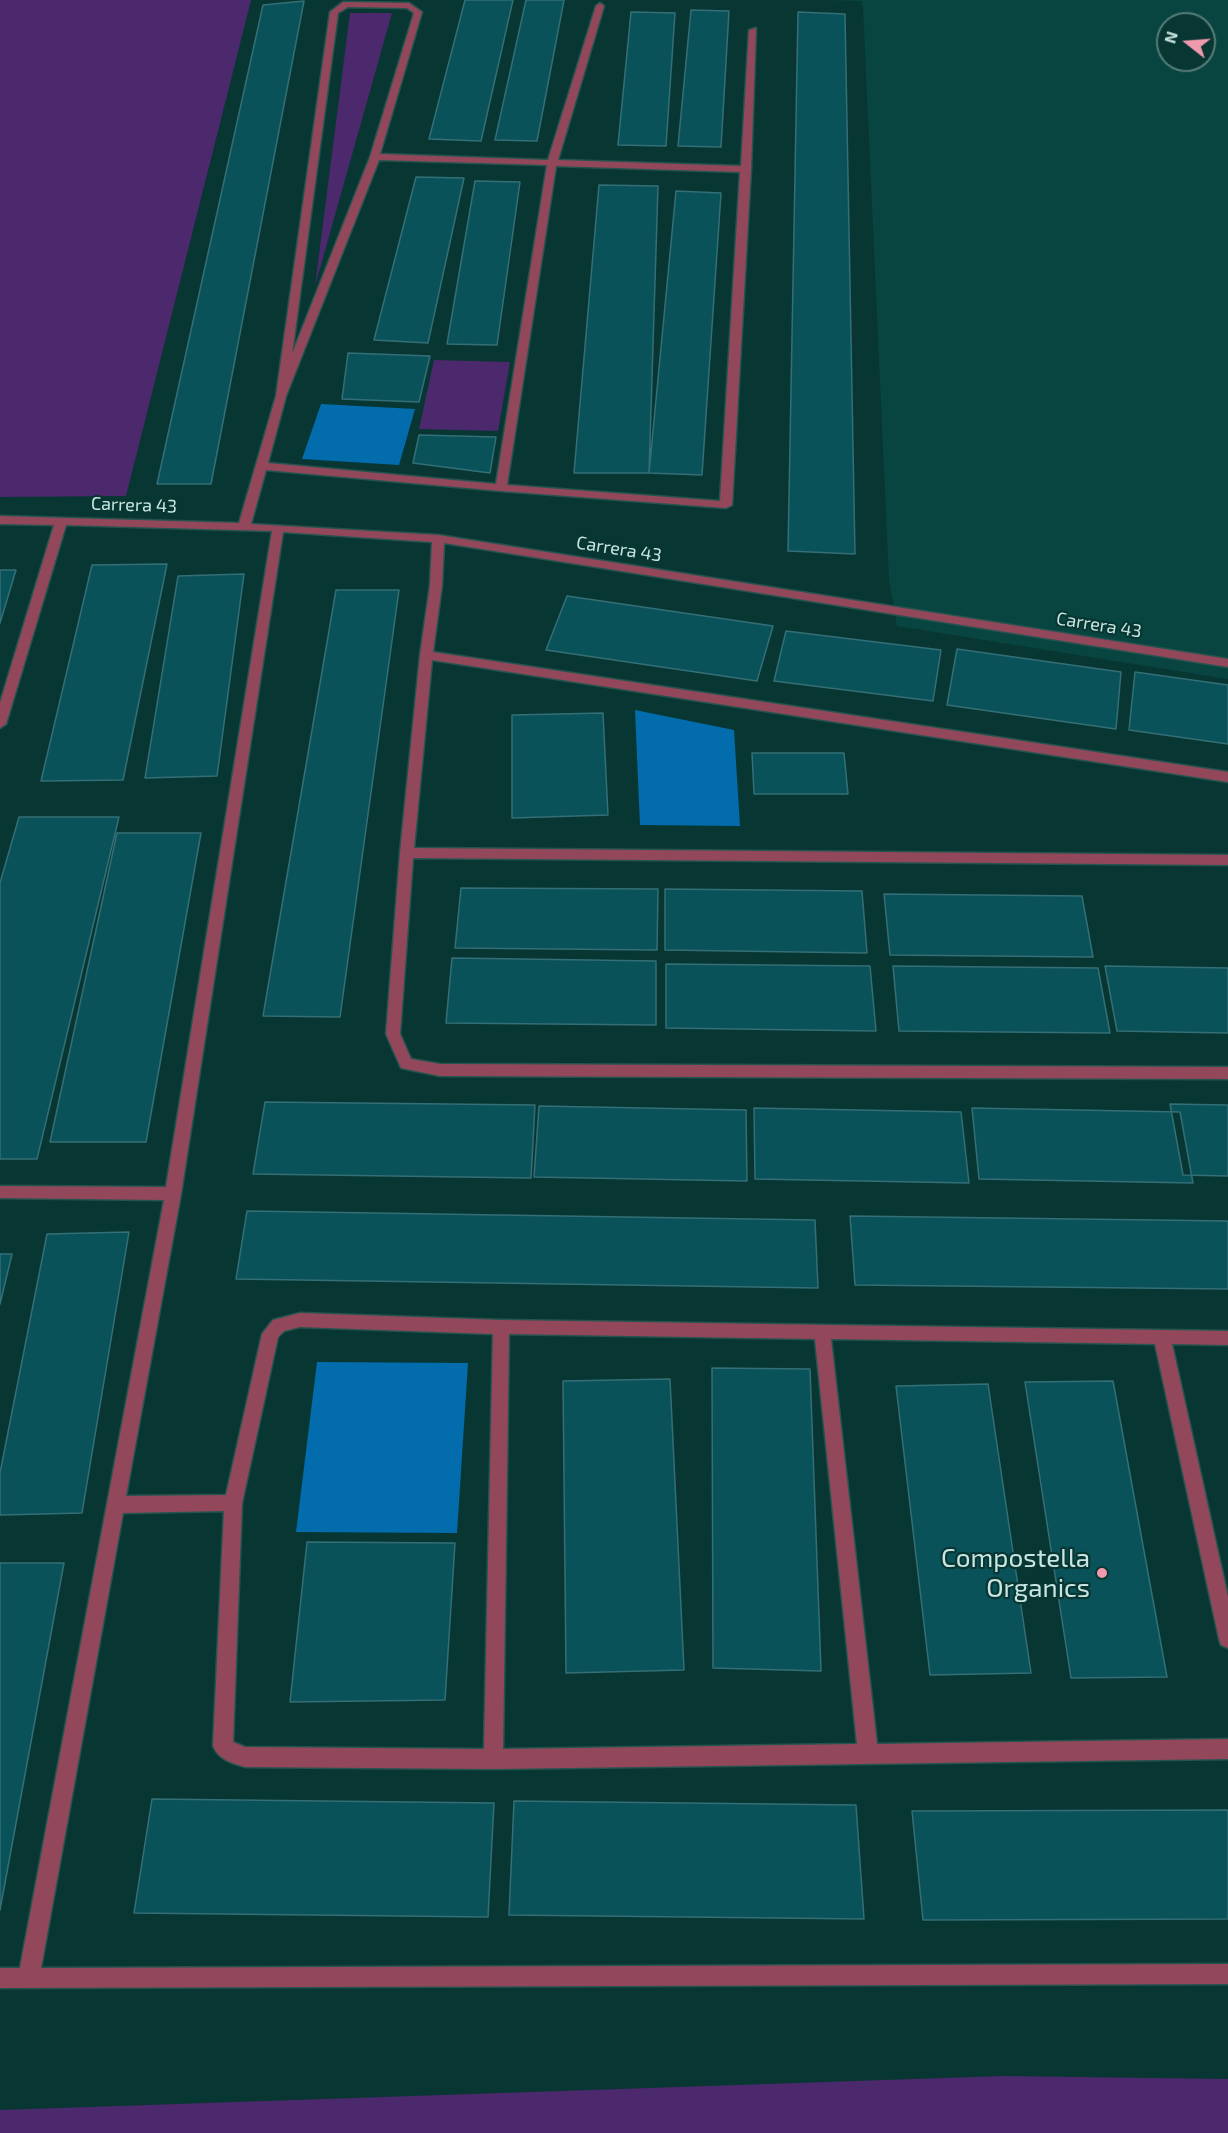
<!DOCTYPE html>
<style>
body{margin:0}
#map{position:relative;width:1228px;height:2133px;overflow:hidden;background:#083733;font-family:"Exo 2",sans-serif}
canvas{display:block}
.north{position:absolute;left:1156px;top:12px;width:60px;height:60px;box-sizing:border-box;background:#083733;border:2px solid #557d79;border-radius:50%;rotate:287deg;font-size:16px;font-weight:700;line-height:24px;text-align:center;color:#c8e5e1}
.north::after{content:'';display:block;margin:auto;width:21px;height:27px;background:#f29aad;clip-path:polygon(50% 0,100% 100%,50% 72%,0 100%)}
</style>
<div id="map">
<canvas width="1228" height="2133"></canvas>
<div class="north">N</div>
</div>
<script>
const g = document.querySelector('canvas').getContext('2d');
g.lineJoin = 'round';
function fill(path, color) {
  g.fillStyle = color;
  g.fill(path, 'evenodd');
}
function trace(path, color, width, dash) {
  g.strokeStyle = color;
  g.lineWidth = width;
  g.lineCap = dash ? 'butt' : 'round';
  g.setLineDash(dash || []);
  g.stroke(path);
}
function label(font, color, halo, rows, align = 'center') {
  g.font = font + ' "Exo 2",sans-serif';
  g.lineWidth = 4.5;
  g.setLineDash([]);
  g.textBaseline = 'middle';
  g.strokeStyle = halo;
  g.fillStyle = color;
  for (const [text, x, y, turn = 0] of rows) {
    g.save();
    g.translate(x, y);
    g.rotate((+turn || 0) * Math.PI / 180);
    g.textAlign = isNaN(turn) ? turn : align;
    if (halo) g.strokeText(text, 0, 0);
    g.fillText(text, 0, 0);
    g.restore();
  }
}
fill(new Path2D(`
 M824,0H1228V679L897,626L889,579L863,7L861,1ZM1168,24H1204V60H1168Z`), '#094540');
fill(new Path2D(`
 M0,0H251L126,496L0,497Z
 M350,13H392L315,286Z
 M434,360L510,362L498,431L419,429Z
 M1003,2076L1228,2079V2133H0V2110Z`), '#4c286c');
fill(new Path2D(`
 M321,404L415,409L399,465L302,459Z
 M635,710L734,730L740,826L640,825Z
 M317,1362L468,1363L457,1533L296,1532Z`), '#036cad');
const building = new Path2D(`
 M465,0H513L481,141L429,139Z
 M526,0H564L537,141L495,140Z
 M304,1L211,484H157L263,5Z
 M691,10L729,11L721,147L678,146Z
 M631,12L675,13L666,146L618,145Z
 M798,12L845,14L855,554L788,551Z
 M416,177L464,178L428,343L374,340Z
 M475,181L520,182L497,345L447,344Z
 M599,185L658,186L649,473H574Z
 M676,191L721,193L702,475L649,473Z
 M348,353L430,356L419,402L342,399Z
 M419,435L496,437L490,473L413,463Z
 M167,564L123,780L41,781L92,565Z
 M0,570H16L0,623Z
 M244,574L217,776L145,778L178,576Z
 M336,590H399L340,1017L263,1016Z
 M567,596L773,626L757,681L546,650Z
 M786,631L941,650L933,701L774,681Z
 M957,649L1121,672L1116,729L947,705Z
 M1135,672L1228,685V744L1129,730Z
 M603,713L608,815L512,818V715Z
 M752,753H844L848,794H754Z
 M19,817H119L37,1159H0V883Z
 M117,833H201L146,1142H50Z
 M461,888L658,889L657,950L455,948Z
 M665,889L862,891L867,953L665,950Z
 M884,894L1082,896L1093,957L890,955Z
 M452,958L656,961V1025L446,1023Z
 M666,964L870,966L876,1031L666,1028Z
 M893,966L1098,968L1110,1033L899,1031Z
 M1105,966L1228,968V1033L1117,1031Z
 M265,1102L535,1105L531,1178L253,1174Z
 M1170,1104L1228,1105V1176L1183,1175Z
 M539,1106L746,1110L747,1181L534,1177Z
 M754,1108L961,1112L969,1183L755,1179Z
 M972,1108L1180,1112L1193,1183L979,1179Z
 M247,1211L815,1220L818,1288L236,1279Z
 M850,1216L1228,1221V1289L855,1285Z
 M129,1232L82,1513L0,1515V1473L47,1234Z
 M0,1254H12L0,1304Z
 M712,1368L810,1369L821,1671L713,1668Z
 M670,1379L684,1670L566,1673L563,1381Z
 M1113,1381L1167,1677L1071,1678L1025,1382Z
 M988,1384L1031,1673L930,1675L896,1386Z
 M307,1542L455,1543L445,1700L290,1702Z
 M0,1563H64L0,1910Z
 M152,1799L494,1803L488,1917L134,1913Z
 M514,1801L856,1805L864,1919L509,1915Z
 M1228,1810V1919L923,1920L912,1811Z`);
fill(building, '#0a525a');
trace(building, '#356f76', 1.5);
const street = new Path2D(`
 M343,2L409,3L422,12L380,154L548,160L596,6L600,3L604,6L558,160L741,166L749,30L756,28L751,169L732,505L726,508L501,491L266,470L251,524L438,535L1228,659V667L444,543L442,585L433,652L1228,772V782L432,660L414,848L1228,855V865L413,858L400,1034L411,1059L440,1064L1228,1067V1079L440,1076L401,1068L386,1034L400,853L420,655L430,585L432,542L283,532L181,1194L126,1496L226,1495L262,1334L273,1320L300,1313L501,1320L1228,1331V1345L1172,1344L1228,1597V1648L1221,1645L1219,1639L1155,1344L831,1339L877,1744L1228,1739V1759L493,1769L245,1767C232,1763 219,1760 213,1746L224,1511L123,1513L41,1968L1228,1964V1984L0,1988V1968H20L164,1200L0,1198V1186L166,1187L272,531L66,525L6,724L0,728V703L54,525L0,524V516L239,523L276,396L330,12ZM348,7L407,8L414,13L370,157L292,354L338,13ZM379,160L547,165L496,484L268,463L286,396ZM556,166L740,172L720,501L507,485ZM300,1327L493,1334L484,1749L245,1747L233,1742L242,1503L278,1337L284,1331ZM509,1334L815,1339L857,1744L503,1749Z`);
trace(street, '#27534f', 3);
fill(street, '#92485a');
for (const [x, y, r, color] of [
 [1102,1573,6,"#f29aad"]
]) {
  const dot = new Path2D();
  dot.arc(x, y, r, 0, 2 * Math.PI);
  g.fillStyle = color;
  g.fill(dot);
  trace(dot, '#083733', 2);
}
label('18px', '#c8e5e1', '#083733', [
 ["Carrera 43",134,505,2],
 ["Carrera 43",619,549,9],
 ["Carrera 43",1099,625,9]
]);
label('26px', '#c8e5e1', '#083733', [
 ["Compostella",1090,1558],
 ["Organics",1090,1588]
], 'right');
</script>
